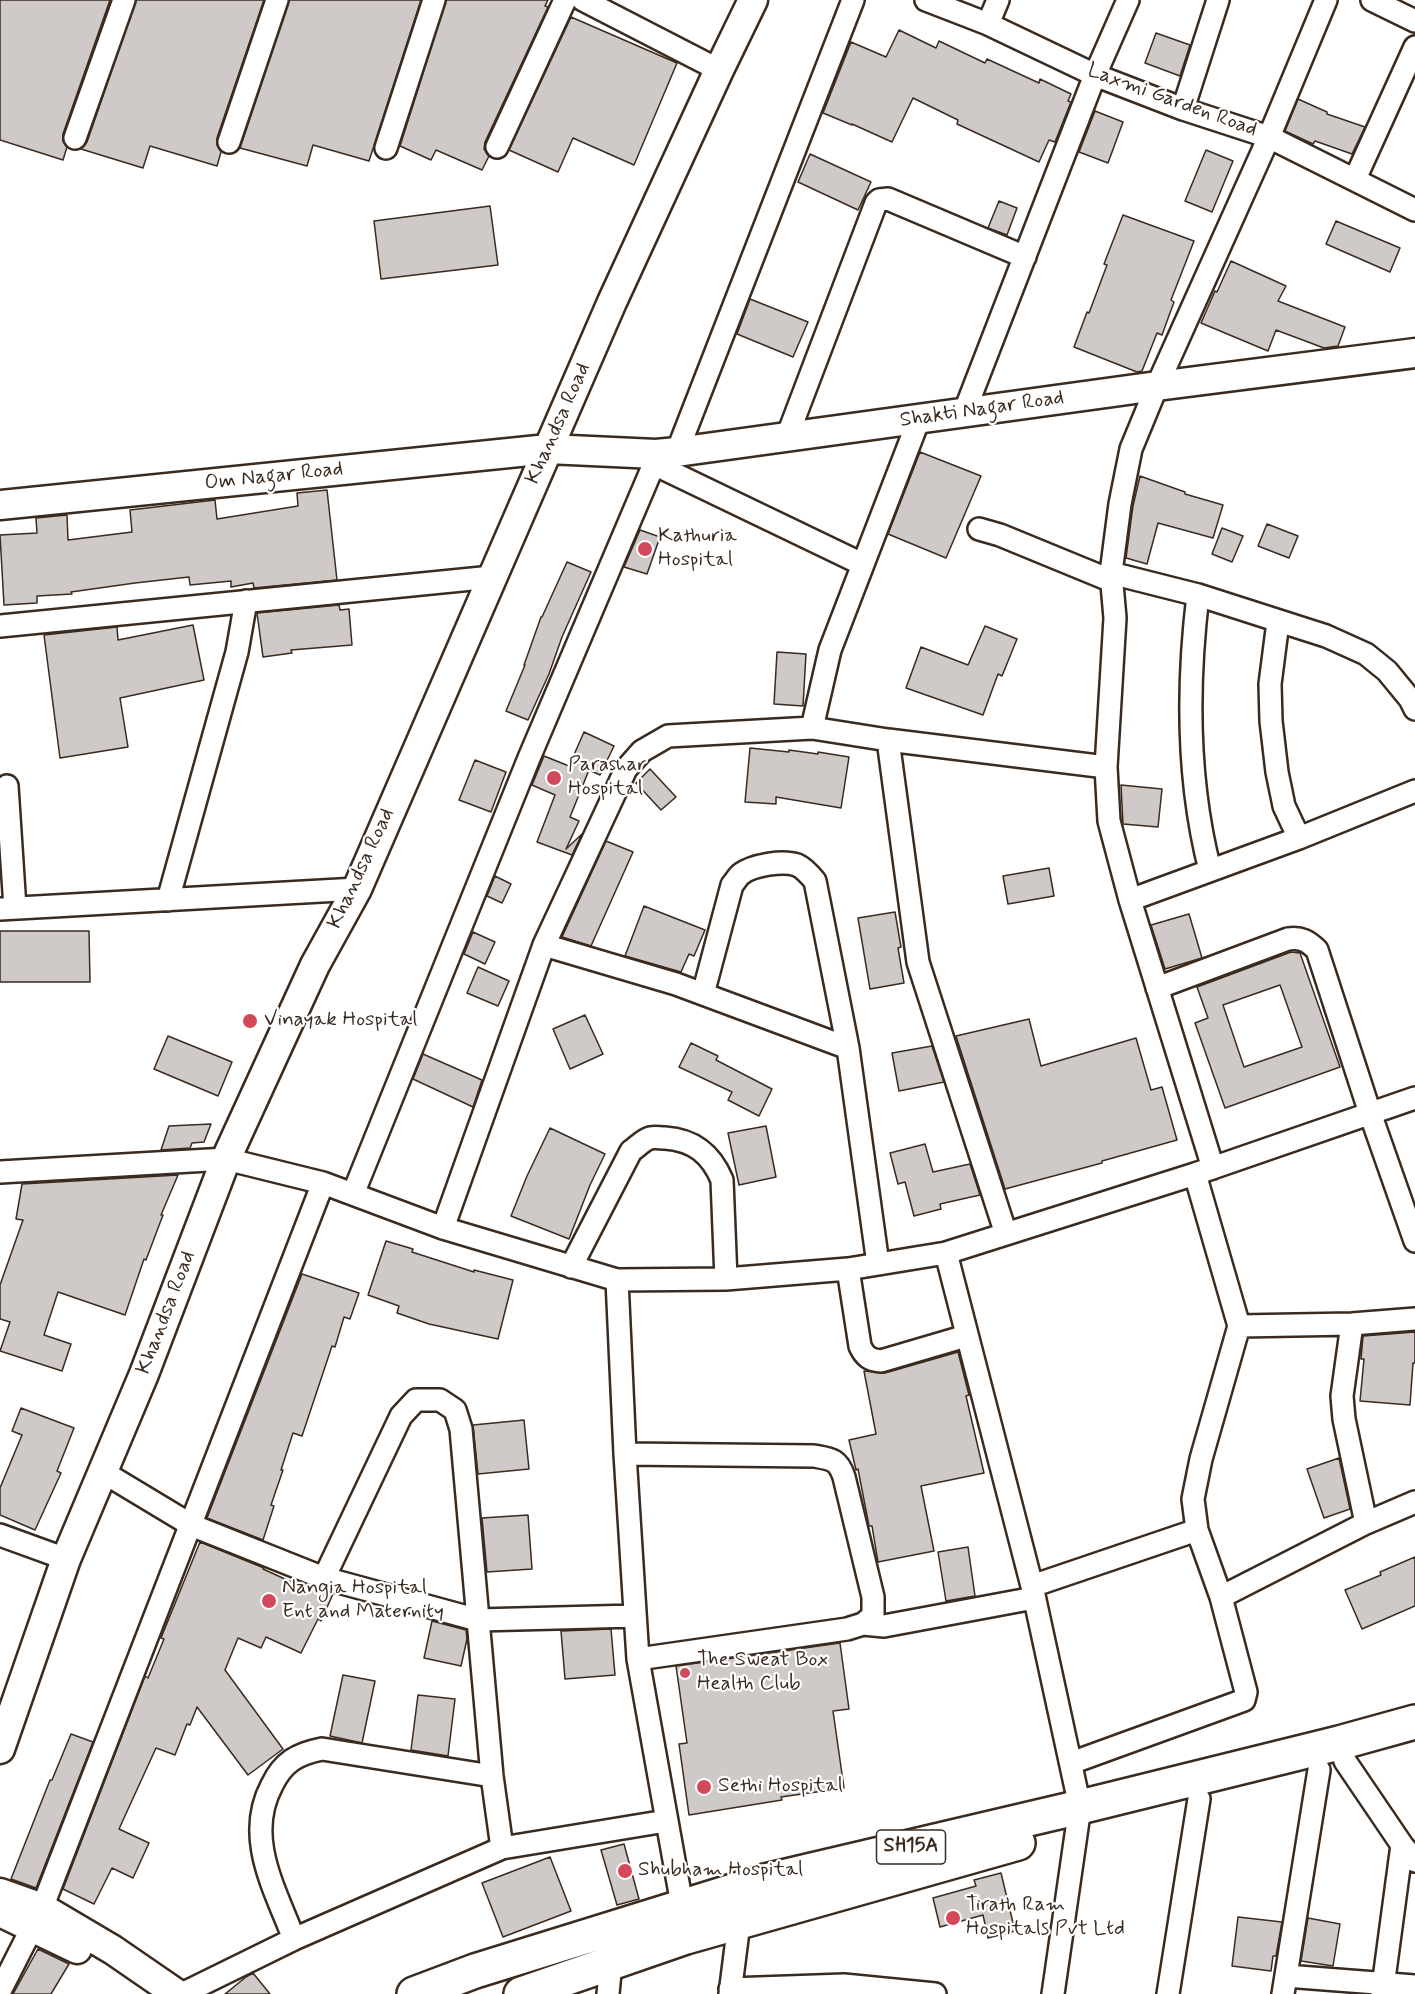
<!DOCTYPE html>
<style>
body{margin:0}
canvas{display:block;background:#fff}
</style>
<canvas width="1415" height="1994"></canvas>
<script>
const g = document.querySelector('canvas').getContext('2d');
g.lineJoin = 'round';
function fill(path, color) {
  g.fillStyle = color;
  g.fill(path, 'evenodd');
}
function trace(path, color, width, dash) {
  g.strokeStyle = color;
  g.lineWidth = width;
  g.lineCap = dash ? 'butt' : 'round';
  g.setLineDash(dash || []);
  g.stroke(path);
}
function label(font, color, halo, rows, align = 'center') {
  g.font = font + ' Mynerve,sans-serif';
  g.lineWidth = 4.5;
  g.setLineDash([]);
  g.textBaseline = 'middle';
  g.strokeStyle = halo;
  g.fillStyle = color;
  for (const [text, x, y, turn = 0] of rows) {
    g.save();
    g.translate(x, y);
    g.rotate((+turn || 0) * Math.PI / 180);
    g.textAlign = isNaN(turn) ? turn : align;
    if (halo) g.strokeText(text, 0, 0);
    g.fillText(text, 0, 0);
    g.restore();
  }
}
const building = new Path2D(`
 M0,0H110L63,134V141L67,147L63,160L0,140Z
 M136,0H264L217,138V145L221,152L217,166L150,146L143,168L81,149L87,142Z
 M289,0H421L369,161L313,145L307,166L240,148Z
 M446,0H548L545,6L548,7L485,142L484,149L489,156L482,170L436,150L431,160L400,146Z
 M571,17L677,63L634,165L573,138L558,172L509,150Z
 M899,30L936,48L939,41L985,63L987,59L1039,83L1040,79L1071,94L1068,101L1071,102L1055,142L1049,140L1039,162L957,124L958,120L913,98L892,142L852,124V125L823,113L851,42L886,57Z
 M1156,33L1190,45L1180,76L1145,63Z
 M1298,99L1327,112V114L1365,127L1352,154L1315,141L1313,144L1285,131Z
 M1095,111L1123,122L1108,163L1079,152Z
 M1206,150L1233,161L1212,212L1185,201Z
 M810,154L871,182L858,210L798,182Z
 M999,201L1017,208L1007,235L988,228Z
 M490,206L498,265L381,279L374,221Z
 M1123,215L1194,241L1171,300L1174,302L1162,335L1157,333L1142,371L1137,372L1074,347L1087,312L1089,313L1107,265L1104,264Z
 M1336,221L1400,248L1390,272L1326,244Z
 M1231,261L1286,286L1278,301L1345,327L1338,346L1324,348L1276,330L1268,351L1201,323L1215,291L1217,292Z
 M750,299L808,322L793,357L737,334Z
 M920,452L981,476L946,558L888,534Z
 M1140,476L1185,492V494L1223,505L1213,538L1158,523L1147,564L1126,558L1133,506Z
 M327,490L337,580L254,588L253,583L231,587V581L190,585L189,577L135,583L71,592L72,594L37,596V603L4,605L0,535L37,533L36,518L67,515L68,540L132,532L130,510L215,500L217,519L298,506L297,493Z
 M1267,524L1298,536L1289,558L1258,546Z
 M1222,528L1243,536L1232,562L1212,554Z
 M640,530L660,537L647,574L624,567Z
 M567,562L591,572L562,637L549,674L528,720L506,711L525,665H524L541,617H542Z
 M339,605L340,610L349,609L352,645L291,650L292,653L263,657L257,613Z
 M193,625L204,680L120,698L128,747L60,758L44,635L117,627L118,640Z
 M985,626L1017,639L1002,676L998,674L983,715L906,688L921,647L968,665Z
 M777,652L806,654L803,706L774,704Z
 M584,732L614,746L600,775L589,770L570,817L579,821L566,849L582,834L572,855L537,842L555,795L532,785L544,756L569,766Z
 M750,748L789,752V750L818,754V752L849,757L841,808L776,797V804L745,802Z
 M475,760L506,772L491,812L459,800Z
 M650,769L676,797L661,810L636,783Z
 M1121,785L1162,789L1158,827L1123,824Z
 M606,841L633,852L591,946L562,937Z
 M1049,868L1054,896L1008,904L1003,876Z
 M495,876L511,884L502,903L487,896Z
 M644,906L705,930L694,956L689,954L681,972L625,956Z
 M895,912L901,947L898,948L904,983L870,989L858,918Z
 M1189,914L1202,958L1165,969L1151,925Z
 M0,931H89L90,982H0Z
 M473,932L495,942L485,964L464,954Z
 M1291,952L1300,953L1340,1067L1225,1108L1195,1023L1208,1018L1197,987ZM1280,985L1302,1047L1244,1067L1223,1005Z
 M478,967L509,981L498,1006L467,993Z
 M585,1015L603,1054L570,1069L553,1029Z
 M1029,1019L1041,1066L1136,1038L1151,1090L1162,1087L1177,1140L1102,1161V1163L1005,1189L956,1036Z
 M168,1036L232,1062L218,1096L154,1069Z
 M691,1043L718,1056L716,1060L772,1089L759,1116L728,1100L732,1092L679,1067Z
 M932,1046L944,1082L899,1091L892,1053Z
 M423,1054L482,1080L473,1107L413,1079Z
 M211,1124L204,1142L192,1143L190,1148L161,1150L169,1126Z
 M766,1126L776,1177L739,1185L728,1133Z
 M550,1128L605,1154L590,1185L569,1239L511,1216L527,1176Z
 M925,1144L933,1172L970,1164L980,1195L940,1204L941,1209L914,1216L905,1182L898,1184L890,1153Z
 M178,1175L161,1215H163L146,1260L144,1259L125,1315L58,1292L44,1335L71,1344L62,1371L0,1351L10,1322L0,1319V1285L23,1220L16,1219L22,1184Z
 M386,1241L413,1249L412,1252L474,1272V1270L513,1280L498,1339L429,1324L397,1313L399,1306L368,1295Z
 M302,1274L359,1293L350,1319L344,1317L335,1347L332,1346L302,1436L293,1433L281,1470H283L271,1505L274,1506L263,1540L207,1518Z
 M1415,1332V1363H1413L1410,1405L1360,1401L1364,1359H1361L1363,1336Z
 M958,1352L969,1395L966,1396L984,1473L921,1486L934,1551L878,1562L872,1526H869L858,1469L856,1470L849,1440L876,1434L864,1371L885,1373Z
 M21,1408L74,1428L57,1471L61,1473L35,1530L0,1515V1488L22,1435L12,1431Z
 M524,1420L529,1469L478,1474L473,1425Z
 M1339,1458L1350,1509L1324,1518L1307,1469Z
 M528,1515L532,1569L487,1572L482,1518Z
 M200,1542L264,1568L263,1569L298,1585L299,1582L333,1594L321,1621L318,1619L301,1653L266,1637L261,1648L238,1638L225,1670L283,1749L248,1775L197,1707L190,1725L187,1724L175,1755L156,1748L119,1829L149,1843L133,1878L112,1868L94,1904L63,1889L145,1676L148,1678L164,1639L161,1638Z
 M968,1547L975,1596L946,1601L938,1552Z
 M1415,1557V1606L1362,1629L1345,1590L1381,1575L1380,1572Z
 M432,1621L466,1630L467,1639L461,1666L424,1658Z
 M611,1629L615,1675L565,1679L561,1631Z
 M840,1643L849,1709L833,1711L844,1788L781,1797L782,1800L689,1815L679,1744L687,1743L676,1666Z
 M343,1675L375,1681L362,1743L330,1736Z
 M418,1695L455,1699L448,1756L411,1750Z
 M71,1734L93,1742L36,1888L11,1879L50,1780H52Z
 M624,1844L639,1899L617,1905L601,1850Z
 M550,1857L571,1911L503,1937L482,1883Z
 M1001,1873L1015,1931L988,1938L983,1915L940,1927L933,1898L976,1886L974,1880Z
 M1238,1917L1282,1922L1276,1956H1273L1271,1971L1232,1966Z
 M1308,1918L1340,1924L1333,1966L1301,1961Z
 M38,1949L69,1964L51,1994H13Z
 M253,1973L270,1994H225L246,1977Z`);
fill(building, '#cfcac7');
trace(building, '#3b2a1e', 1.5);
const street = new Path2D(`
 M583,0L719,70
 M926,0L988,24L1095,75L1183,109L1269,137L1415,210
 M1372,0L1415,21
 M988,24L998,0
 M1183,109L1218,0
 M75,138L124,0
 M229,142L277,0
 M497,147L565,0
 M386,148L434,0
 M1355,179L1415,47
 M964,413L1095,75L1128,0
 M787,437L876,203L879,200L888,199L1025,257
 M677,452L853,0
 M656,454L654,464L862,564
 M979,529L1000,535L1112,581
 M1111,573L1198,595L1326,636L1366,654L1387,671L1410,699L1415,709
 M1198,595C1187,686 1187,781 1210,870
 M1278,622L1270,684L1271,721L1277,772L1284,806L1299,838
 M0,626L492,577
 M812,728L830,650L919,419
 M888,740L918,962L1006,1234
 M7,786L15,908
 M168,900L237,652L246,601
 M1130,900L1299,838L1415,791
 M0,909L357,889
 M544,945L676,984L848,1048
 M1157,988L1288,939C1301,937 1308,941 1317,950L1370,1113L1415,1241
 M703,994L732,885C735,882 738,876 741,874C753,865 783,860 797,865C804,868 810,875 815,881L848,1048L878,1264
 M1213,1168L1130,900L1109,821L1106,767L1115,618L1111,573L1120,504L1131,449L1157,386L1269,137L1326,0
 M0,1172L226,1159L323,1183L443,1228L617,1280L726,1279L848,1269L946,1253L1195,1174L1415,1098
 M353,1194L529,758L654,464
 M443,1228L544,945L626,769L642,751L668,736L812,728L888,740L1106,767
 M946,1253L1032,1586L1080,1807L1053,1994
 M571,1267L631,1151C637,1147 643,1140 650,1138C655,1137 660,1138 665,1138C694,1140 711,1154 722,1180L726,1279
 M848,1269L860,1346C865,1357 870,1360 881,1361L966,1336
 M617,1280L625,1454L638,1659L684,1916
 M1352,1324L1342,1396L1344,1419L1366,1523
 M1239,1326L1352,1324L1415,1319
 M625,1454L814,1456C831,1459 838,1459 844,1477L873,1597V1616L863,1624L847,1629L638,1659
 M103,1472L191,1525L324,1578L478,1620L635,1616
 M0,1535L66,1559
 M324,1578L401,1416L416,1400H440L455,1410L461,1429L492,1776L502,1848
 M1032,1586L1197,1530
 M1221,1597L1366,1523L1415,1502
 M863,1624L884,1626L1034,1598
 M1339,1743L1345,1761L1402,1845L1415,1861
 M1071,1763L1236,1703L1244,1700L1246,1692L1221,1597L1197,1530L1193,1499L1201,1459L1239,1326L1195,1174
 M294,1939C275,1889 244,1837 272,1785C283,1762 297,1754 322,1749L492,1776
 M1286,1976L1415,1986
 M730,1989L844,1985L935,1994
 M0,1991L42,1908L323,1183
 M182,1994L294,1939L502,1848L666,1821
 M608,1994L611,1962
 M730,1994L739,1923L738,1911
 M1168,1994L1199,1799
 M1283,1994L1319,1770
 M1382,1994L1402,1845`);
const secondary = new Path2D(`
 M0,505L548,449L656,454L677,452L1157,386L1415,353
 M0,1749L66,1559L144,1374L226,1159L315,965L357,889L612,302L719,70L753,0
 M0,1893L42,1908L113,1950L177,1994
 M0,1912L77,1949`);
const primary = new Path2D(`
 M414,1994L475,1971L765,1881L1080,1807L1339,1743L1415,1722
 M521,1994L686,1937L1018,1843`);
trace(street, '#3b2a1e', 26);
trace(secondary, '#3b2a1e', 33);
trace(primary, '#3b2a1e', 38);
trace(street, '#fff', 21);
trace(secondary, '#fff', 28);
trace(primary, '#fff', 33);
for (const [x, y, r, color] of [
 [645,549,8,"#d1495b"],
 [554,778,8,"#d1495b"],
 [250,1021,8,"#d1495b"],
 [269,1601,8,"#d1495b"],
 [685,1673,6,"#d1495b"],
 [704,1787,8,"#d1495b"],
 [625,1871,8,"#d1495b"],
 [953,1918,8,"#d1495b"]
]) {
  const dot = new Path2D();
  dot.arc(x, y, r, 0, 2 * Math.PI);
  g.fillStyle = color;
  g.fill(dot);
  trace(dot, '#fff', 2);
}
for (const [x, y, w] of [
 [911,1847,69]
]) {
  const box = new Path2D();
  box.roundRect(x - w / 2, y - 17, w, 34, 4.5);
  g.fillStyle = '#fff';
  g.fill(box);
  trace(box, '#3b2a1e', 1.5);
}
label('bold 20px', '#3b2a1e', null, [
 ["SH15A",911,1847]
]);
label('21px', '#3b2a1e', '#fff', [
 ["Laxmi Garden Road",1172,101,20],
 ["Shakti Nagar Road",982,410,-8],
 ["Khandsa Road",559,424,-66],
 ["Om Nagar Road",274,477,-6],
 ["Khandsa Road",362,869,-65],
 ["Khandsa Road",167,1313,-69]
]);
label('21px', '#3b2a1e', '#fff', [
 ["Kathuria",658,537],
 ["Hospital",658,561],
 ["Parashar",568,766],
 ["Hospital",568,790],
 ["Vinayak Hospital",264,1021],
 ["Nangia Hospital",282,1589],
 ["Ent and Maternity",282,1613],
 ["The Sweat Box",697,1661],
 ["Health Club",697,1685],
 ["Sethi Hospital",718,1787],
 ["Shubham Hospital",638,1871],
 ["Tirath Ram",966,1906],
 ["Hospitals Pvt Ltd",966,1930]
], 'left');
</script>
